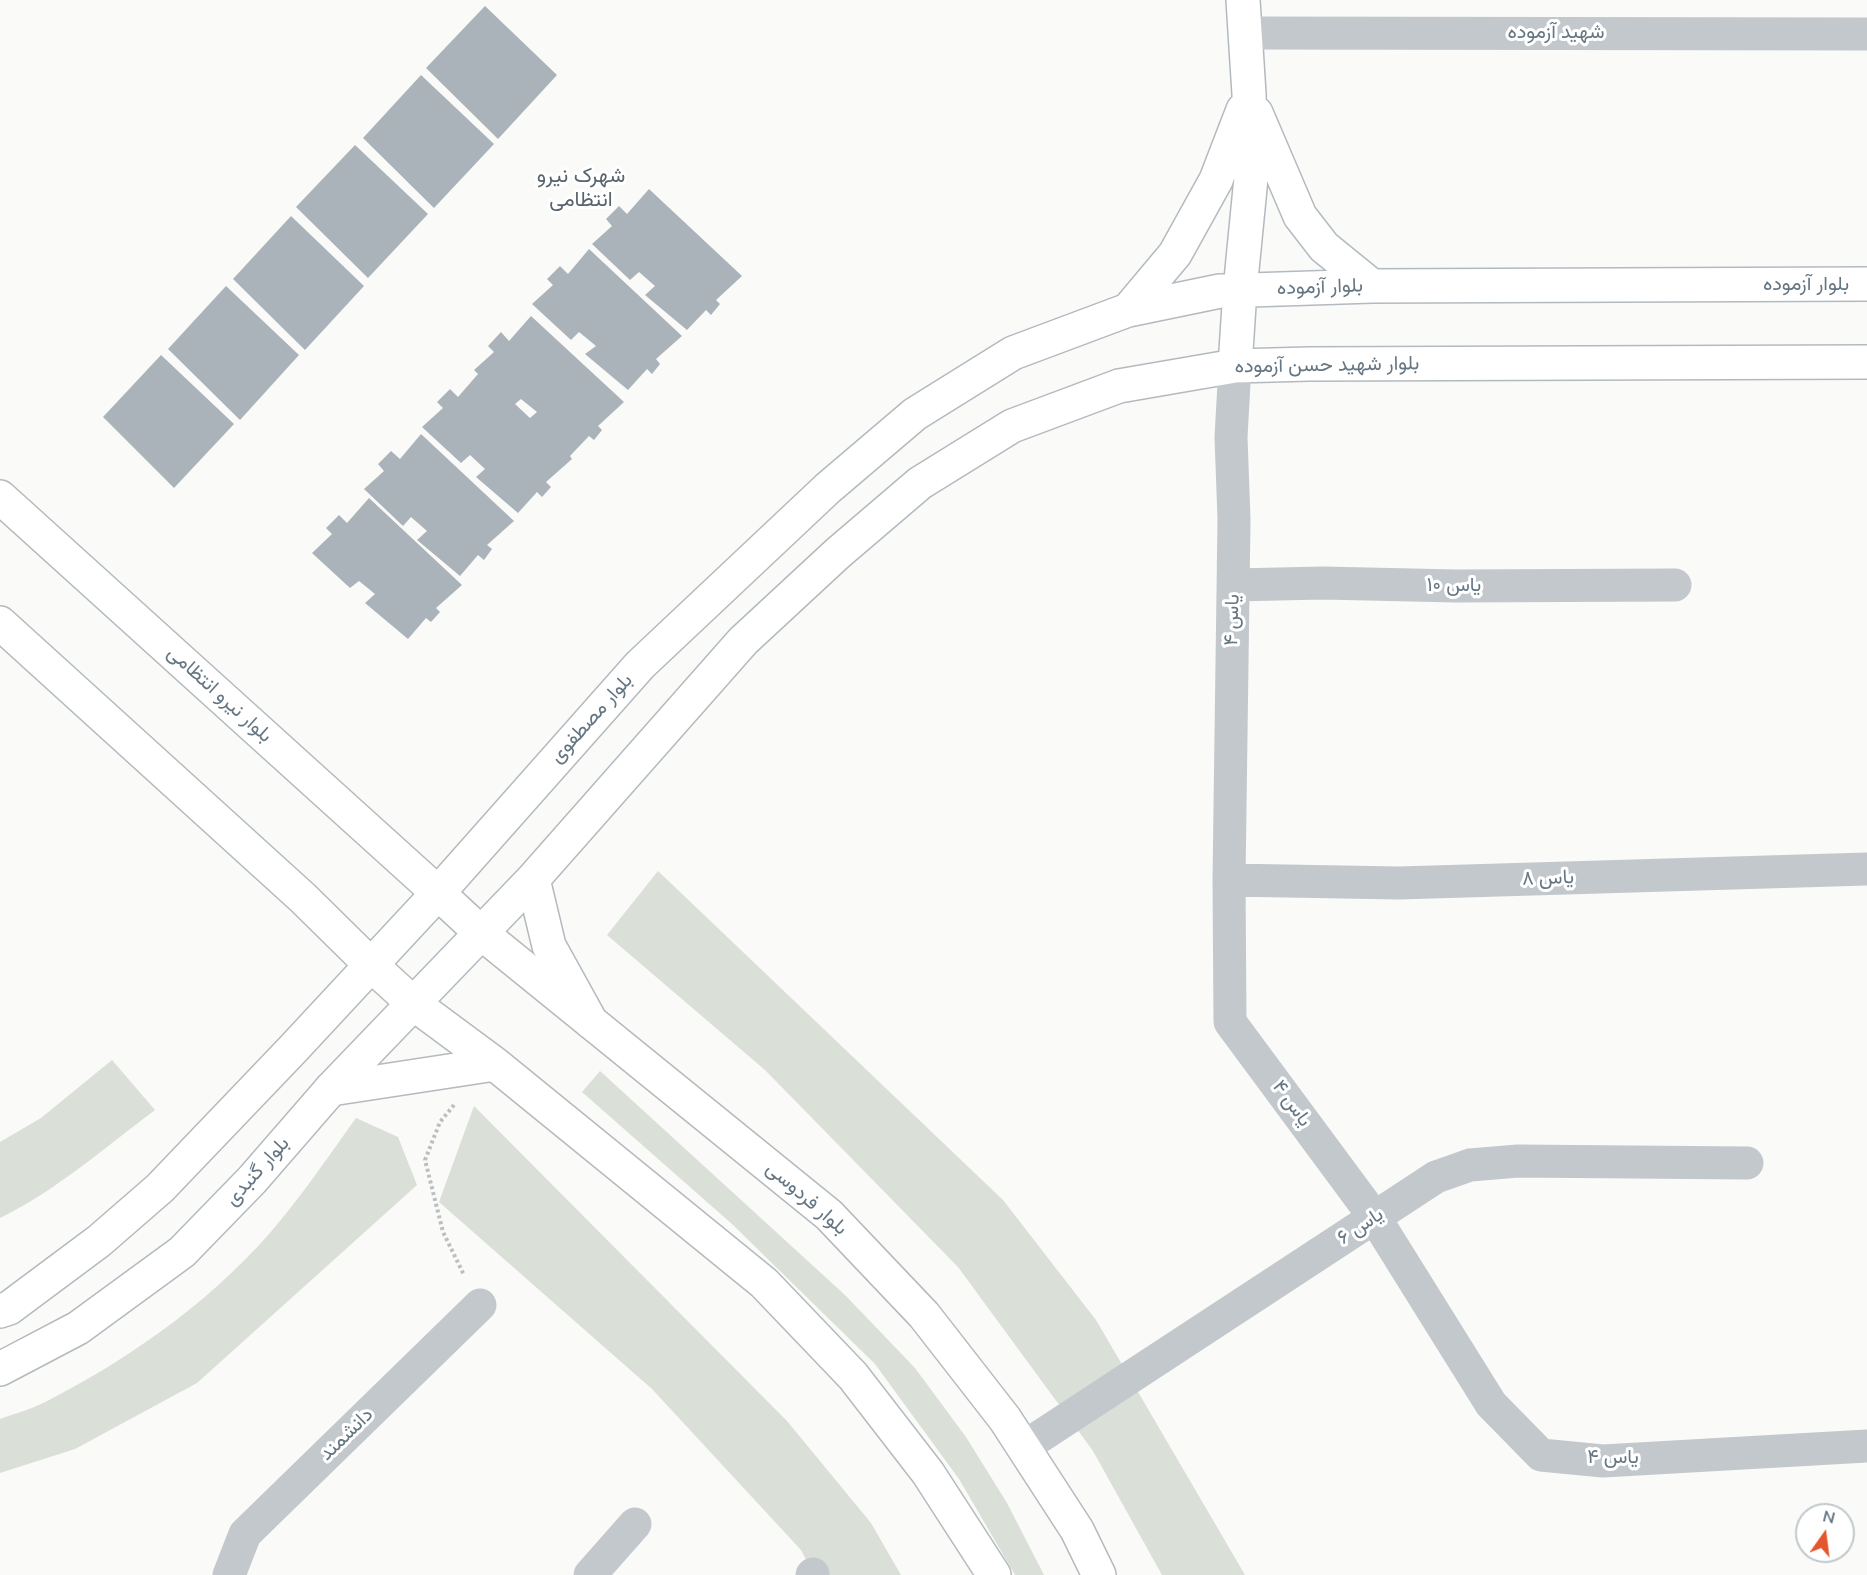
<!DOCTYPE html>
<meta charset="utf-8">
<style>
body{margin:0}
#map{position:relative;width:1867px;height:1575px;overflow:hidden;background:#fafaf8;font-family:"Nunito Sans",sans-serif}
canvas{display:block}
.north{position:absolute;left:1795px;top:1503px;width:60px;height:60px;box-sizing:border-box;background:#fff;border:2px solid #c1c8cd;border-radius:50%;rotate:14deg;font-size:16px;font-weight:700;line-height:24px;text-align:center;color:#657683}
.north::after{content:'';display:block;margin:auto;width:21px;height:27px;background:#e4572e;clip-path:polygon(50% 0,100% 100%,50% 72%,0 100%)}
</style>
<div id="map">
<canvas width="1867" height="1575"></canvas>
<div class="north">N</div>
</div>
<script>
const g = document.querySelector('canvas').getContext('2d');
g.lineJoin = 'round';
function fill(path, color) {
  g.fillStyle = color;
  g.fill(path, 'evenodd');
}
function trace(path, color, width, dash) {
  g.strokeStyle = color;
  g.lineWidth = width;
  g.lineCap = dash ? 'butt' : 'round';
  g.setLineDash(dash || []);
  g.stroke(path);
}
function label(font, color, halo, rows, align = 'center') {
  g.font = font + ' "Nunito Sans",Vazirmatn,sans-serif';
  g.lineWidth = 6;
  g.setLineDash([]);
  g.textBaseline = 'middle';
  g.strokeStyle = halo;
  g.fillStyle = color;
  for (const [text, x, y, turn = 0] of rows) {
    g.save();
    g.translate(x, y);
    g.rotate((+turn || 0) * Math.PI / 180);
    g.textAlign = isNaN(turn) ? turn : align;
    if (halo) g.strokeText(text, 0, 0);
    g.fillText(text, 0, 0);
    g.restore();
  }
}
fill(new Path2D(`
 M658,871L1003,1200L1096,1320L1245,1575H1162L1093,1451L958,1267L765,1070L607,935Z
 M112,1060L155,1110C108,1145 53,1193 0,1218V1142L41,1118Z
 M600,1071L845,1295L915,1368L966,1437L1007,1503L1044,1575H1015L959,1479L875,1364L732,1224L582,1092Z
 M474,1106L787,1421L871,1523L901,1575H814L801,1550L652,1389L439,1202Z
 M356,1118L398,1137L417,1185L197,1383L75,1449L0,1473V1419C17,1413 35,1408 51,1399C136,1355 218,1296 280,1221C307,1188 331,1153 356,1118Z`), '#dadfd7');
fill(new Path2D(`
 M485,6L557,75L498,139L426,68Z
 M421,75L494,144L434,208L363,138Z
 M355,145L428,214L368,278L296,207Z
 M649,189L742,276L716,300L720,304L711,315L706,310L687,330L645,295L655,286L639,272L630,280L592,244L612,226L606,219L619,206L627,214Z
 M291,216L364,286L305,350L233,279Z
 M589,249L682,336L656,359L660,364L652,374L647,369L628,390L585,354L596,346L579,332L571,340L532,304L553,285L547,279L560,266L568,274Z
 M226,286L299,355L240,420L168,349Z
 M531,316L624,402L598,426L602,430L594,440L589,436L570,456L572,459L546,482L551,487L542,497L537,492L518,513L476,477L485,469L470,455L461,463L422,427L443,408L437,402L450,389L458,397L478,374L474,370L494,352L488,346L501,332L509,341ZM521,399L537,412L530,418L515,404Z
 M161,355L234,424L174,488L103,417Z
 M421,434L514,521L487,545L492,549L484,560L478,555L460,576L417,540L427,531L411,517L403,526L364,489L384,471L378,464L391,451L400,459Z
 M369,498L462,585L436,608L440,612L431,622L426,618L408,639L365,603L375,594L359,581L350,588L312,553L332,534L326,528L339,515L347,523Z`), '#aab3b9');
const secondary = new Path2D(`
 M1256,113L1300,216L1324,247L1372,286
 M1128,310L1175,254L1216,180L1243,110
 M1235,366L1240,290L1251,178L1249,94L1243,0
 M0,497L438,893
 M0,623L303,898L370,964
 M533,879L549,946L591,1022
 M0,1311L9,1308L99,1241L160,1188L293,1049L438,893L640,665L828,488L915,414L1013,353L1128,310L1220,291L1372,286L1867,284
 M0,1369L78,1328L182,1252L252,1180L331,1089L533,879L743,641L838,553L920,483L1012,426L1119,386L1235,366L1309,364L1867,362`);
const primary = new Path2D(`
 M438,893L480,932L829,1215L924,1315L1005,1419L1077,1530L1099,1575
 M370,964L414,1004L495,1064L764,1283L853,1376L928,1473L994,1575
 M331,1089L495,1064`);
trace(secondary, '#b3babf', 36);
trace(primary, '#b5babe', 36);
trace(new Path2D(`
 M454,1105L440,1122L425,1160L443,1232L464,1275`), '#bbbfc2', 4, [3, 3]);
trace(new Path2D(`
 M1245,33L1867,34
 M1235,366L1231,437L1234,519L1229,880L1230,1022L1375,1218L1491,1404L1541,1455L1603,1461L1867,1446
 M1234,585L1323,583L1456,586L1675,585
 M1229,880L1399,883L1867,869
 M1024,1447L1436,1177L1470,1165L1518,1161L1747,1163
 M229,1575L245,1534L480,1305
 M590,1575L635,1524
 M812,1575L813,1574`), '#c3c8cc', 33);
trace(secondary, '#fff', 33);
trace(primary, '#fff', 33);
label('20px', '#657683', '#fff', [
 ["شهید آزموده",1556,33],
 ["بلوار آزموده",1806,285],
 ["بلوار آزموده",1320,288,-2],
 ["بلوار شهید حسن آزموده",1327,366,-1],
 ["یاس ۱۰",1454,586],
 ["یاس ۴",1233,620,-88],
 ["بلوار نیرو انتظامی",219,695,42],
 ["بلوار مصطفوی",592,719,-48],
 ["یاس ۸",1548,879,-2],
 ["یاس ۴",1291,1104,54],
 ["بلوار گنبدی",258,1172,-48],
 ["بلوار فردوسی",806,1199,41],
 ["یاس ۶",1361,1227,-33],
 ["دانشمند",347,1435,-44],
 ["یاس ۴",1613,1458]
]);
label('21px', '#57646e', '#fff', [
 ["شهرک نیرو",581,177],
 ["انتظامی",581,201]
]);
</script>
